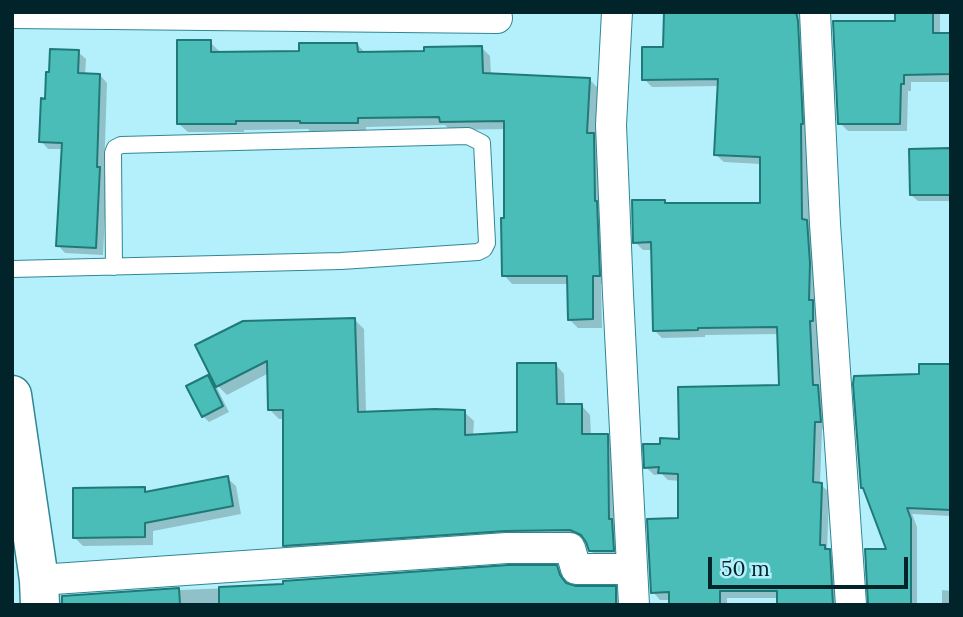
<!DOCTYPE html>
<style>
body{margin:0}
#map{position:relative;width:963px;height:617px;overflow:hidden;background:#b4f0fb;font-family:Lora,serif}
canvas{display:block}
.frame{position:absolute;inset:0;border:14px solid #002429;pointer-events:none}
.scale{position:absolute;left:708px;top:557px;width:200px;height:32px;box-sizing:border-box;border:4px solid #002429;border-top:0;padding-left:9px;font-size:21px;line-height:24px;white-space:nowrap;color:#002429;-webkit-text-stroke:5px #b4f0fb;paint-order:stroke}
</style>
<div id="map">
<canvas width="963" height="617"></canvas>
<div class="frame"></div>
<div class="scale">50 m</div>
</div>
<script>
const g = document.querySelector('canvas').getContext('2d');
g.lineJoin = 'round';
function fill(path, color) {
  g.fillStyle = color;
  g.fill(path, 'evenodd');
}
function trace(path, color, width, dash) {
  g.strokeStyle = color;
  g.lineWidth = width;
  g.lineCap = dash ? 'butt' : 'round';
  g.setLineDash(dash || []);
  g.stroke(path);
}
fill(new Path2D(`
 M666,12H805L809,224L814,229L820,388L826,394L828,429H822L820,484L829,492L827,551L837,559L840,605H780L779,598H727V605H671V600H660L653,592L680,520V481L668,480L662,474L654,475L646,467L661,446L681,441L781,387L779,334L705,335V337L662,338L654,330L653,250H643L635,242L664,202L667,205L762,204L761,164L724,162L716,155L719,86L652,87L644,79L664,49Z
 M896,12H940V33H951V82H911V91H908L907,131H848L840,123L896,23Z
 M210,42L219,51V53L301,52L357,44L366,54L426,53L481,47L490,56L491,75L589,79L598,88L596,137L602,143L608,284H601L602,328H578L569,319V284H512L504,275L506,220V129L450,130L445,125L366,127V131H310L308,129L244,130V132H188L179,124Z
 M78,52L86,59L85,75H100L107,83L104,173L107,176L103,255L65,253L58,245L63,149H48L41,141L47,100Z
 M951,150V201H918L911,195Z
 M355,320L364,329L366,413L464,412L474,421L473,436L519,434L555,364L564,374L565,405H581L590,415L591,436H607L616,445L622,560H600L591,551L588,542L581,539L294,554L284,545L285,419H279L270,410L269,373L227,395L217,385L197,346Z
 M951,365V516L912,514L917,527V605H870L889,550L921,376Z
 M208,377L215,384L229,412L209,422L203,416Z
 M227,478L236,486L241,514L153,531V545L83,546L75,538L144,489L148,493Z
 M556,567L566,577L569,586L615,588L624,598L625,605H70L179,590L284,586Z
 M942,590L951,591V605H942Z`), '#0003');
const building = new Path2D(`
 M664,12H796L798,21L803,124H801L802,219L807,220L810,263L809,300H813V321H810L813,385H818L821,422H815L813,482L822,483L820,545H825V549H830L833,605H777V591H720V605H669V592L651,593L647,519L678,518V474L658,473L659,467L644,468L643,444H660V438L679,439L678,387L779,385L777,327L698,328V330L653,331L651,242L633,243L632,200H665V203H760V157L714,155L718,79L642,80V47H663Z
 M895,12H933V33H951V74L904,75V84H901L900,124H838L833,21H895Z
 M177,40H211V52L299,51V43H357L358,52L424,51V47L482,46L483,73L590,78L587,133H594L595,201H597L600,276H593V319L568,320L567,276H502L501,218H504V121L440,122L439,117L358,118V123H300V121H236V124H177Z
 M50,49L79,50L78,73L100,74L97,167H100L96,248L56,246L62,143L39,142L41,98L45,99L46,72H49Z
 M951,148V195H910L909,149Z
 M355,318L358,412L435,409L465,410V435L517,432V363H556L557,404H582V434H608L609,519H612L614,551H589L586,542L581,535L570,530L506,531L283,546V410H268L267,361L216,387L195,345L243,321Z
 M919,364H951V510L907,508L911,519V605H868L865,549H886L863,488H861L853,384L854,376L919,374Z
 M208,375L223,406L202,417L186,386Z
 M228,476L233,506L145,523V537L73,538V488L145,487V492Z
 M508,565H557L560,575L566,583L576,586H616V605H219V587L283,584V581Z
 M179,588L180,605H62V596Z`);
fill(building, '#4bbdb8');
trace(building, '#1f7a77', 2);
const service = new Path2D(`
 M12,269L341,261L478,252L484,249L487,243L482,143L468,136L121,145L115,148L113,153L114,267`);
const minor = new Path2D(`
 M617,12L611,125L618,294L634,605
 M815,12L825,224L851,605
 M12,13L497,18
 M39,580L507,548H570L576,569H632`);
const secondary = new Path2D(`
 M12,395L39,580L40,605`);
trace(service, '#318694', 18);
trace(minor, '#318694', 32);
trace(secondary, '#318694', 41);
trace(service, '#fff', 16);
trace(minor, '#fff', 30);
trace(secondary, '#fff', 38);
</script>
